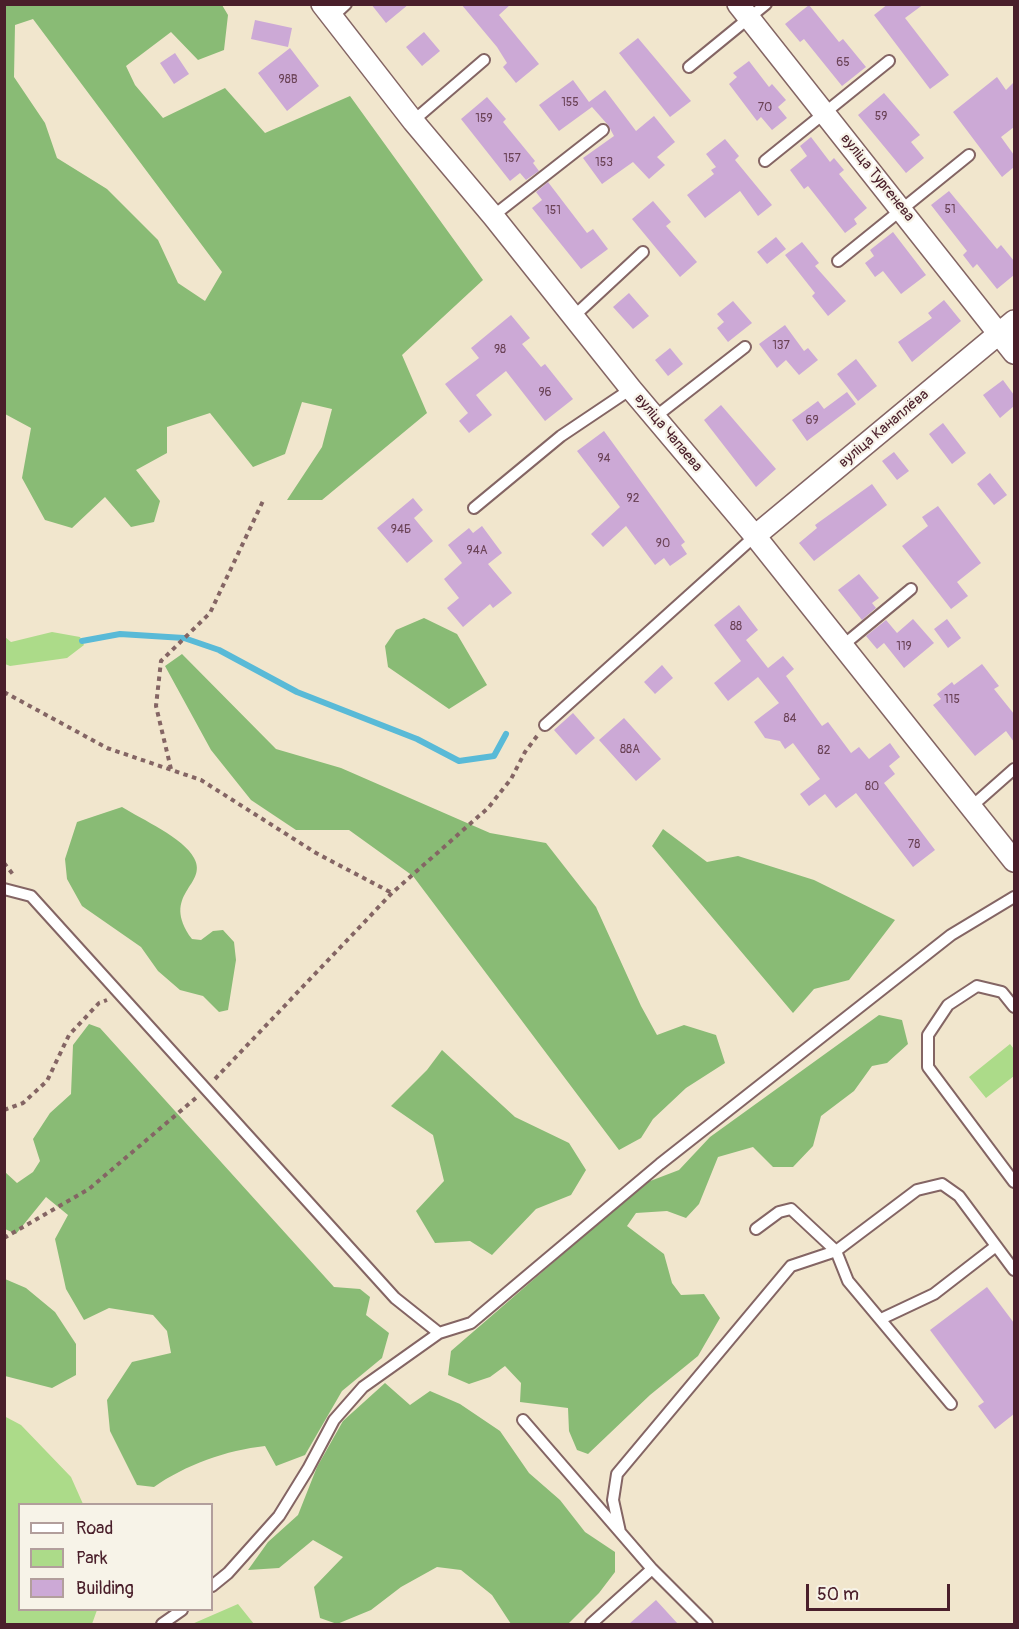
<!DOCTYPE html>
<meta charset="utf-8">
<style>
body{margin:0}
#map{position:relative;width:1019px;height:1629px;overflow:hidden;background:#f1e6cd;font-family:Pangolin,sans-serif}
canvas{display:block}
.frame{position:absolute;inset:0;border:6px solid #4a1f2b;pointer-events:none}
.legend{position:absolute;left:18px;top:1503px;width:195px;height:108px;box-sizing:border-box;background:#f7f3e8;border:2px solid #b29e9c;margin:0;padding:8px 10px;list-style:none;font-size:18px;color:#4a1f2b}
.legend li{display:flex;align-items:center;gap:12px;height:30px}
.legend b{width:30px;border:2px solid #b29e9c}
.scale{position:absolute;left:806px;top:1584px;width:144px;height:27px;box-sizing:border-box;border:3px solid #4a1f2b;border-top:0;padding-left:8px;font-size:18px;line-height:21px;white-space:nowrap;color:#4a1f2b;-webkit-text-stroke:4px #f7f3e8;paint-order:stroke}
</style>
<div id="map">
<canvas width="1019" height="1629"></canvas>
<div class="frame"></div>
<ul class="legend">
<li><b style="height:8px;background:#fff"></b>Road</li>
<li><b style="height:16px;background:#acdb89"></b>Park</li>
<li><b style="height:16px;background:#cca9d6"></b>Building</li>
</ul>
<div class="scale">50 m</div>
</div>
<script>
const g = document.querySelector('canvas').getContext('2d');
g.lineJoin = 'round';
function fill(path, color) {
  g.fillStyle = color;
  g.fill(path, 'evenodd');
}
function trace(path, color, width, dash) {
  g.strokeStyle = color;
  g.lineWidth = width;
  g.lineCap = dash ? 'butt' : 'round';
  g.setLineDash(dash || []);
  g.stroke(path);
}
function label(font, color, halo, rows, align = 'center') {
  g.font = font + ' Pangolin,sans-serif';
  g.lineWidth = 4.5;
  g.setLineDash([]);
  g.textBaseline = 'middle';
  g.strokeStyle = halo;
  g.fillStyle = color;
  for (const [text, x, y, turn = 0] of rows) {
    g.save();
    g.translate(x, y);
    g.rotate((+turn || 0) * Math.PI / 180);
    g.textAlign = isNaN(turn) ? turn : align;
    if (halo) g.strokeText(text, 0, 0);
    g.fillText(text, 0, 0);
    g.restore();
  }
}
fill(new Path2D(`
 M52,632L80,637L84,645L67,658L10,666L5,664V637L11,642Z
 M1010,1044L1014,1049V1076L986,1098L969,1077Z
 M4,1416L21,1425L71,1477L83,1504H20V1610H97L92,1624H5Z
 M238,1604L254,1624H192Z`), '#acdb89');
fill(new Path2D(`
 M4,5H222L228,15L224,50L198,60L171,32L126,66L135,85L163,118L225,88L265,133L350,96L483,280L402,355L427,413L322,500H287L322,447L332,409L302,402L285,454L253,467L210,413L167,427V453L136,470L160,501L154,522L131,527L105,497L72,528L45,520L22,478L31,428L5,414ZM33,19L222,272L205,301L178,283L158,240L107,189L57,158L45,123L14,77L15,25Z
 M424,618L457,634L487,685L449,709L388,667L385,646L396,630Z
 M182,654L276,749L341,768L490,833L546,843L596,907L641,1006L657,1035L684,1025L716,1035L725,1063L686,1088L653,1119L641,1138L619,1150L413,876L349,830H296L251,800L211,750L165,666Z
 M122,807C141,819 184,838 194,858C209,885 159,894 192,939L201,940L213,931L223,930L234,942L236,960L228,1010L219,1012L203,996L180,990L158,971L141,947L82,906L67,879L65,859L77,822Z
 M663,829L707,862L738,856L814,880L895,920L849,980L814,989L793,1013L652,846Z
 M879,1015L902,1020L908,1044L887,1063L872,1066L854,1091L821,1116L813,1146L793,1167H773L753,1147L718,1157L699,1204L686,1218L667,1211L636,1213L627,1226L664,1254L672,1283L681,1295L704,1294L720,1318L698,1356L650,1395L588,1454L577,1450L569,1431L568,1408L520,1402L521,1383L505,1366L490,1377L469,1384L448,1375L451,1351L645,1183L679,1170L710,1137Z
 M89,1024L100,1028L334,1287L360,1289L370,1297L366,1315L389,1333L382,1358L342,1391L305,1455L276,1466L265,1446C227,1450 185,1465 154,1487L137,1485L110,1431L107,1400L132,1362L171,1353L167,1331L153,1315L109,1308L84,1320L66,1289L55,1239L68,1215L46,1197L16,1234L5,1229V1172L17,1183L33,1172L40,1161L33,1139L50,1113L71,1094L73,1045Z
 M442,1050L515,1117L569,1143L586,1170L571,1195L536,1209L492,1255L470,1241L435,1243L416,1211L444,1181L433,1135L391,1106L427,1070Z
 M5,1279L26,1288L55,1312L76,1344V1375L52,1388L5,1376Z
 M385,1383L410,1405L430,1391L460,1404L500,1431L529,1473L560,1500L585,1532L615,1552V1572L599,1593L568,1624H511L492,1595L461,1570L437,1567L401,1587L371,1610L337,1624L320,1618L314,1587L343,1557L313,1540L279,1568L248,1570L268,1542L298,1515L317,1467L343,1421Z`), '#89bb75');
trace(new Path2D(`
 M82,641L120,634L184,638L219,650L297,692L417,739L459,761L494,756L506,734`), '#59bad7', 6);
fill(new Path2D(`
 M371,4H409L386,23Z
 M461,4H511L499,15L539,64L516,83L503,67L507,63L497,47Z
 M888,4H924L905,18L949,75L930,89L874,15Z
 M809,5L839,42L843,39L866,67L842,86L804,39L800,42L785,24Z
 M255,20L292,28L288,47L251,39Z
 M424,32L440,51L422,66L406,47Z
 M638,38L691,101L670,117L619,53Z
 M290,48L319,86L287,111L258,73Z
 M175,53L189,74L174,84L160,63Z
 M749,61L769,87L772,84L786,100L778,107L787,118L772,130L761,117L757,121L729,84L737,77L733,73Z
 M997,77L1006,90L1014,82V127L1001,137L1014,155V167L1002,177L953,112Z
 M573,80L589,102L605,90L636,131L654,116L675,142L657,157L665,165L649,179L633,162L602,184L583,158L614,136L608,125L592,107L559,131L539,105Z
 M884,93L920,135L911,142L924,158L906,173L858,115Z
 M487,97L506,119L503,122L535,161L533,163L539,171L526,180L520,173L510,181L461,119Z
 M811,137L830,162L834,158L844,170L839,174L867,208L854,219L857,224L845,233L808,186L804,189L790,170L807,156L800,146Z
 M725,139L739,156L735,160L772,205L758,216L740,191L705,218L687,195L714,174L711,170L716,167L706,154Z
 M548,182L587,233L593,229L608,249L581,269L532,208L542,200L536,192Z
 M949,191L997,249L1001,245L1014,261V275L997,289L977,264L973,268L963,255L967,251L931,205Z
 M653,201L671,222L666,226L697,262L680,277L632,219Z
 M893,232L926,275L901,294L883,271L875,277L865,263L874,256L870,250Z
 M776,237L786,249L767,264L757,252Z
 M802,242L819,263L815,266L846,301L828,316L812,296L815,293L785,255Z
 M629,293L649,316L633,329L613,307Z
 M944,300L961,321L912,362L898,342L932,318L928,313Z
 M733,301L752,323L728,342L717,328L724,322L717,314Z
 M511,315L530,338L522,344L541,367L545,364L573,399L545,421L506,371L476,395L492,415L469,433L459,421L468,413L445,384L479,358L471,348Z
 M785,325L804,351L808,348L818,360L799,375L786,360L777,368L759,344Z
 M670,348L683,364L668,376L655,360Z
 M856,359L877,386L858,401L837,374Z
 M1003,380L1014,395V406L1000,418L983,395Z
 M847,392L856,404L807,441L792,420L818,401L824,409Z
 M721,405L776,469L756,487L704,420Z
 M943,423L966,453L952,464L929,434Z
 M604,431L685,542L681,545L687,554L670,566L664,558L655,565L626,526L603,547L591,534L620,507L577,451Z
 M894,452L909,471L897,480L882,461Z
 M990,473L1007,495L994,505L977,484Z
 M872,484L887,505L814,561L799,543L817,528L815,525Z
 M413,498L423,510L414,518L433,541L407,563L377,528Z
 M938,506L981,563L957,582L968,596L951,609L902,546L928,526L922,517Z
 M482,526L502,553L488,564L512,593L493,608L490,604L463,627L447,608L459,598L444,579L462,563L448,545L469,528L473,533Z
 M859,574L879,598L872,603L876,608L862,620L838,590Z
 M739,605L758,630L746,640L768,668L783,656L794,669L786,676L822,726L828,722L851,753L859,747L869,759L890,743L900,757L889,766L895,774L884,783L935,850L913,867L856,793L836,808L825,794L809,806L800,794L820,779L793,743L785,749L780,741L765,738L754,722L779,703L758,677L728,701L714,683L741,661L714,625Z
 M913,619L934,643L904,668L884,643L877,649L866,636L886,620L897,633Z
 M947,619L961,638L948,648L934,629Z
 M982,664L999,686L994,689L1014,714V742L1006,731L975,756L933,705L941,699L937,694L952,682L954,685Z
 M662,665L673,678L655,694L644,682Z
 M573,713L595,738L576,755L554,730Z
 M624,718L661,759L636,781L599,740Z
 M987,1287L1014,1323V1414L995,1429L978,1406L984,1402L930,1330Z
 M656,1600L678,1624H629Z`), '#cca9d6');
const lane = new Path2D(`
 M332,17L346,4
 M689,67L766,4
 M413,121L484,60
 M765,161L889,61
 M493,216L603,130
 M838,261L969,155
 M572,318L643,252
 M655,417L745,347
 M474,508L561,436L631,389
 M841,647L911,589
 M545,725L755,536
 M971,807L1014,769
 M4,889L31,896L395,1298L439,1333
 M1014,1007L1002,992L977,986L948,1005L928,1035V1067L1014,1182
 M881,1319L934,1294L996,1246
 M951,1404L848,1281L836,1251L917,1190L942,1184L959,1196L1014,1270
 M523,1420L652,1569L707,1624
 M620,1532L613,1500L617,1474L791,1266L836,1251L791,1209L779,1212L756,1229
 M212,1586L228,1573L279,1516L308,1469L334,1420L363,1387L439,1333L471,1323L660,1164L951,935L1014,897
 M162,1624L182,1610
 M591,1624L652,1569`);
const street = new Path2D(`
 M322,4L413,121L493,216L631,389L755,536L1014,861
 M738,4L1014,353
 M755,536L1014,321`);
trace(lane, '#846564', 14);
trace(street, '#846564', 24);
trace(new Path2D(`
 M4,692L107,748L201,780L316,853L392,893
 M171,769L156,706L161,661L210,613L263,501
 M4,863L15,877
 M215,1079L392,893L488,808L511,779L525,752L537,736
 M4,1110L23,1103L47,1081L69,1035L99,1003L107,1000
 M4,1238L89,1189L197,1097`), '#846564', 4, [4.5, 4.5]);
trace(lane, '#fff', 10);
trace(street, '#fff', 21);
label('12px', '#6a4256', null, [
 ["65",843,63],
 ["98В",288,80],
 ["155",570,103],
 ["70",765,108],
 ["59",881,117],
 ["159",484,119],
 ["157",512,159],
 ["153",604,163],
 ["51",950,210],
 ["151",553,211],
 ["137",781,346],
 ["98",500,350],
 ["96",545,393],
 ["69",812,421],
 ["94",604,459],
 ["92",633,499],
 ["94Б",401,530],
 ["90",663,544],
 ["94А",477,551],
 ["88",736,627],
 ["119",904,647],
 ["115",952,700],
 ["84",790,719],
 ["88А",630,750],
 ["82",824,751],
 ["80",872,787],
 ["78",914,845]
]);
label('15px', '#4a1f2b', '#f7f3e8', [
 ["вуліца Тургенева",877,178,51],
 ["вуліца Канаплёва",884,429,-40],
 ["вуліца Чапаева",668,433,50]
]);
</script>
